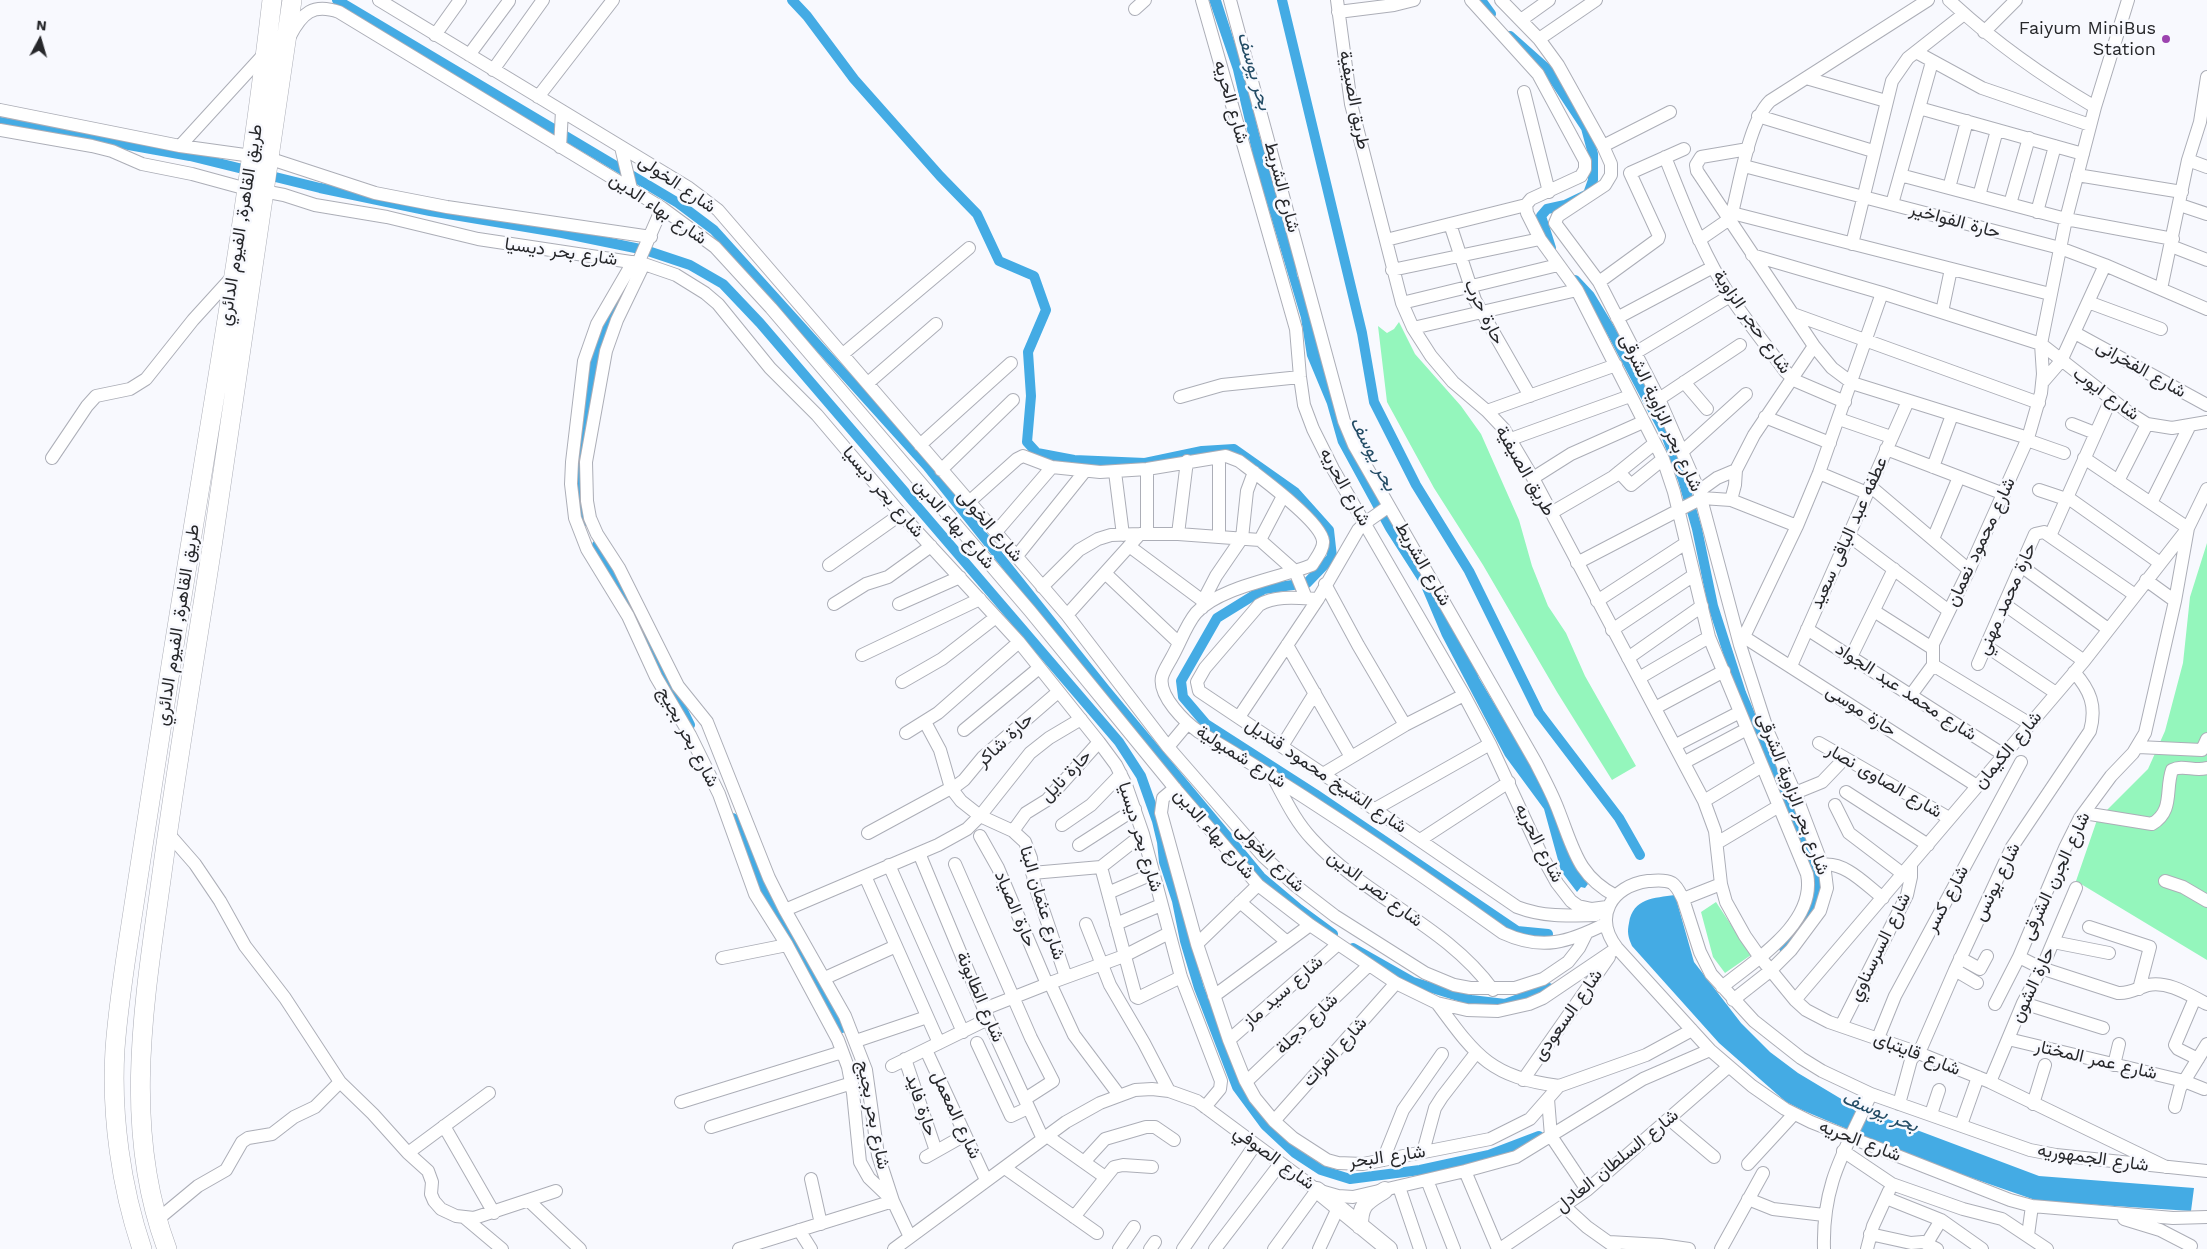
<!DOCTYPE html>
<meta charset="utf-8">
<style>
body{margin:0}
#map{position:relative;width:2207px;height:1249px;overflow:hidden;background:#f8f9fe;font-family:"Work Sans",sans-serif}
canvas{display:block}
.north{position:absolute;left:15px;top:15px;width:50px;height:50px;-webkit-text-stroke:4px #f8f9fe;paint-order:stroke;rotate:6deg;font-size:14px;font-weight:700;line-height:20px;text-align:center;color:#26272a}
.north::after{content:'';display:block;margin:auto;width:18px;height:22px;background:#26272a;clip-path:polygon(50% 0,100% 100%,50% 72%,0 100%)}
</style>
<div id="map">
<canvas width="2207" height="1249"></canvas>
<div class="north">N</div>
</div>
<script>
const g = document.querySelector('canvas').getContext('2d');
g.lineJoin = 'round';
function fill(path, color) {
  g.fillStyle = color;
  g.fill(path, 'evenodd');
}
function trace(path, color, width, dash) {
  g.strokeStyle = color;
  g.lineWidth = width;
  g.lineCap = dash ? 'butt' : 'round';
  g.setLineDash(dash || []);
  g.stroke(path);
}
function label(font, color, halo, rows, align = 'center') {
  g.font = font + ' "Work Sans",Vazirmatn,sans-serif';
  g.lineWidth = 5;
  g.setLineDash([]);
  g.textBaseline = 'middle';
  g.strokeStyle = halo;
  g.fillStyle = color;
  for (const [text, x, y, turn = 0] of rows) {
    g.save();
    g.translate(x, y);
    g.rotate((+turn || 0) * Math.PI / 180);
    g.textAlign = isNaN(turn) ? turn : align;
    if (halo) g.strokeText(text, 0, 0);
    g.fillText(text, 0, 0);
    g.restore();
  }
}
fill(new Path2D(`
 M1399,322L1415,354L1461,406L1481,434L1519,520L1532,566L1548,606L1566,633L1585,676L1636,766L1612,780L1557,692L1483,565L1434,488L1387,402L1378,326L1387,333L1394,329Z
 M2207,543V960L2076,881L2097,820L2148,769L2165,731L2183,663L2190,597Z
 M1716,902L1751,955L1725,973L1713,957L1701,912Z`), '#94f6bc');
fill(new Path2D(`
 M1209,0H1221L1242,65L1260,137L1295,253L1297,275L1315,319L1336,411L1466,643L1479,678L1542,784L1574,865L1588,884L1585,888L1581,887L1577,892L1561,871L1544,809L1505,756L1442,636L1420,584L1386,531L1338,443L1327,404L1307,356L1301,318L1254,160L1233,70Z
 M1675,895L1694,962L1741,1023L1770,1052L1798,1073L1853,1106L2039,1176L2194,1188L2191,1211L2038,1201L1923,1161L1802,1110L1786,1102L1719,1043L1632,946C1628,937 1627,932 1629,923C1633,898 1654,898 1675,895Z`), '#44abe4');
trace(new Path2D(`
 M337,0L678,203L714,230L927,466L1105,689L1261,877L1299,909L1333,934
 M792,0L807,16L854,79L940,176L977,214L999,261L1034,276L1046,310L1028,352L1031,396L1027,442L1037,453L1074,460L1145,463L1202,451L1234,449L1295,492L1329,530L1332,557L1307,583L1264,589L1217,618L1181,681L1183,697L1206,724L1315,794L1517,931L1548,934
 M1282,0L1362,333L1374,402L1416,485L1469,571L1539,713L1619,818L1640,855
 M1481,0L1491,14
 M1510,36L1547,69L1586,128L1593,154V180L1588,194L1565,205L1547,209L1541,216L1551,248
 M0,122L190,156L320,188L430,211L562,233L645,250L690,265L723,284L760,323L1119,742L1141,776L1157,821L1162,842L1164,862L1177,901L1185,941L1199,988L1237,1087L1265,1125L1295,1153L1321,1170L1350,1179L1420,1170L1489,1155L1539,1136
 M1575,280L1590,296L1610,329L1666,435L1683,480L1697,529L1713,606L1741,693L1785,798L1819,874L1818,895L1806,921L1784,948
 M586,521L579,497V450L599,339L620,301
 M597,545L622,587L690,725
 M733,818L763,890L842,1028
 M1353,948L1413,982L1471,1000L1505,1004L1549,988`), '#44abe4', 10);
const minor = new Path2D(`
 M379,0L689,188L718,210L1067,615L1168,747L1263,856L1296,886L1335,916L1425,973L1454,985L1470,988H1515L1543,979L1568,962L1579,948L1586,934
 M1202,0L1296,329L1300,377L1304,405L1313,429L1333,469L1464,695L1490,744L1542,856L1557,883L1571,901L1578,906L1592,909L1607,907
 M1230,0L1344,421L1354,445L1536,763C1544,779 1553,795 1559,812C1574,850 1578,876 1616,896
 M1337,0L1351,104L1402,303L1413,328L1431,356L1453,382L1487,411L1504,429L1533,478L1704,801L1715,831L1721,884L1726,902L1745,936L1759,956L1795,1000L1806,1010L1829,1022L1916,1052L1990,1082L2166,1167
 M1471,0L1538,74L1585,161V169L1581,176L1531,199L1526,205L1527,213L1540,239L1577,290L1663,459L1674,492L1709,637L1807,874C1817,923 1755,960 1722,987
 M1501,0L1539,39L1558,65L1603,146L1611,164V175L1605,185L1558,216L1555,223L1599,282L1659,399L1699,491L1740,645L1768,732L1795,793L1825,872L1827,888L1820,911L1791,950L1770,971L1733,1000
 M1949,0C1994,42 2042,76 2095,107
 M1135,9L1145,0
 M1338,12L1394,5L1414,0
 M1521,20L1549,0
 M1984,32L2016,0
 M435,35L460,0
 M290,36C302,13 313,3 339,12L662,208L715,247L771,308L1030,611L1178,792L1258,885L1310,925L1396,983L1437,1003L1467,1010L1498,1011L1529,1004L1543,998L1617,948
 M1539,39L1596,0
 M1916,52L1982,88L2090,125
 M469,55L509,1
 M493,70L543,0
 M1806,78L1886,101
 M1524,92L1549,192
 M538,97L613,0
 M1919,108L2083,154
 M0,110L180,146L266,52
 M1758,116L1873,151
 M0,130L92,146L112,151L142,164L192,174L247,189
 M180,146L252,156
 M1603,146L1670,112
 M560,147L562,111
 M621,147L631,189
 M1748,149L1701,157L1696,165L1697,171L1814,346L1832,368L1852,383L2028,438
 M1665,157C1684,204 1702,253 1730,296C1747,322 1767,346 1785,371L1796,381L1845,402
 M268,158L375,193L447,207L651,237
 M2188,160L2207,167
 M1744,166L2060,248L2105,265L2207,309
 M1900,175L2066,219L2173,239
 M2077,175L2182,192
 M1949,188L1967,121
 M263,191L284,195L315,205L387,217L478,239L644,264L676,275L705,293L718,304L770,368L817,415L901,514L1019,642L1099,742L1116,765L1126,785L1143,834L1181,977L1221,1081L1220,1089L1205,1107
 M1979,196L1997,130
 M1892,204L1932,62
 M2010,204L2029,138
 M2180,205L2207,214
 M2037,212L2055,146
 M1732,213L2050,294
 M1450,224L1475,300L1530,396
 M1386,240L1526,205
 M1699,240L1728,220L1732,213C1740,182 1749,122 1770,101L1928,0
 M1852,244L1892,81L1908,58L1964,14
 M2171,246L2207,260
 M1752,255L1882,293L2041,344L2128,412L2147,424L2172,428L2207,422
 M633,262L597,324L584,361L572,462L571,484L575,518L587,549L628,616L656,677L690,735L719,794L755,894L787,945L838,1040L848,1067L853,1093L860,1162L869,1178L893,1201L739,1249
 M638,263L662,208
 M644,264L617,320L606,351L586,462L587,501L590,518L597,534L619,568L678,686L707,722L769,878L785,910L845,1016L866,1070L878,1155L893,1201L910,1237
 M1392,270L1540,239
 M1599,282L1658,239L1659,236L1630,173L1684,149
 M2161,289L2188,160L2200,122L2207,77
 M2088,302L2161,329
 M1402,303L1558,265
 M1942,312L1951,269
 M1793,314L2039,403
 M1617,318L1713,267
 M1413,328L1577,290
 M2075,333L2207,405
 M1635,353L1730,296
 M843,354L969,248
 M1684,382L1707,409
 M868,383L936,324
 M2042,383L2061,361L2105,265
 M1180,397L1222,385L1300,377
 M1659,399L1740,345
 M1487,411L1616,365
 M1765,417L1830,443
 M1839,419L1891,437
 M2072,424L2095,433
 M1511,439L1630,396
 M2027,440L2064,453
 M920,445L1011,363
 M1886,449L2004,494
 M1683,451L1746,394
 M1219,457V536
 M52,458L87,406L96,396L130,389L146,379L193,320L233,276
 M2084,458L2188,528L2175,601L2145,733L2133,753L2111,776L2080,818L2065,848L2019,957L2041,968L2118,993C2129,994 2138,988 2148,985C2170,981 2189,995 2207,1004
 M1933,467L1952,415
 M1147,469V533
 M941,470L1013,400
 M1115,472L1123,535
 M1619,472L1631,485L1663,459
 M1819,473L1867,493
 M1533,478L1571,454L1643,422
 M2118,481L2147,424
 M1870,486L1969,570
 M2039,490L2066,499
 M1699,491L1717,478L1736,470
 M2067,497L2160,563
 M1731,500L1735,485L1736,470L1754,435L1814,346
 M969,502L1017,459L1023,456L1052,467L1100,472L1147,469L1226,456L1239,461C1256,474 1321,521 1323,541C1324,549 1316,558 1312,565C1280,578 1219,587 1196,613C1186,625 1180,643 1172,657C1169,663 1164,670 1162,677C1158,696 1185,722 1199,732C1304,794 1404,862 1503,933C1542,951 1569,942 1605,924
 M2151,503L2190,425
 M1551,513L1613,477L1655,443
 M996,532L1052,467
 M1178,534L1187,461
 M1848,535L1949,611
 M2050,536L2111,399
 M1933,539L1959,477
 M1260,540L1283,496
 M1129,546L1203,601
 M1016,557L1085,471
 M1577,563L1702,498L1731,500L1797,526
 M829,565L901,514
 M2021,566L2108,629
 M1105,573L1179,643
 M2146,580L2175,601
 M1325,584L1358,645L1405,725
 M1042,587L1079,550L1098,539L1111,535L1140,534H1178L1260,540L1295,571L1306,598
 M1318,599C1298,598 1276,595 1259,605L1205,668L1197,682L1199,691L1323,774L1517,907C1543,917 1567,916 1596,915
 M1597,601L1686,543
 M834,604L866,584L888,577L931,546
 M899,604L960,577
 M2004,604L2084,661
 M1202,608L1203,601L1216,576L1242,538L1247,491L1254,472
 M1874,611L1932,648
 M1067,615L1140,534
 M1807,629L2004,755
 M1612,630L1694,575
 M1744,637L1977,786
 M1287,645L1351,757
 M1740,645L1797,526L1819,473L1882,293
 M1986,646L2056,693
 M862,655L980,599
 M1851,657L1894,569
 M1628,658L1702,606
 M1978,664L2035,534L2044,532L2135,595
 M1933,665L2030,724
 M1791,666L1908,401
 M1639,678L1709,637
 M902,682L942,659L996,617
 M1911,695L1933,665V644L1969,570L2028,438L2041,393L2043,374L2041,344L2066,219L2095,107L2128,0
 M1655,708L1724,671
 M1239,717L1318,599L1358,530L1365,523L1389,506
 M925,722L940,750L951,788L961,801L980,816L1013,831L1025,842L1031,858L1034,883L1066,977
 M964,730L1039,668
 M906,733L938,713L1019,642
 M1819,743L1949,818
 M1676,745L1740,712
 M1282,746L1315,693
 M1168,747L1188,723
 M2138,747L2202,750L2207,739
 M1685,762L1747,729
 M1323,774L1405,725L1464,695
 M1273,777C1285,799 1295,821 1312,839C1366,898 1446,925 1493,990
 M1175,788L1163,798L1161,813L1197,944L1229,1040L1245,1080L1255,1098L1274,1121L1293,1138L1327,1160L1338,1163L1363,1164L1490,1139L1530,1119L1559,1086L1646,1055L1692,1030
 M952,789L964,780L983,757L1058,692
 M1846,792L1928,845
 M1795,793L1822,782L1844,759
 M1704,801L1762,766
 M1835,805L1849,833L1903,874
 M1375,809L1490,744
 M2084,813L2152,824C2174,811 2165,790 2172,770C2183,764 2195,772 2207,768
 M1062,825L1091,805L1121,774
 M1013,831L1026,813L1047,800L1099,742
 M167,832L195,864L220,901L245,946L285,998L340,1082L373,1114L408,1153L428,1171L432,1182L431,1194L434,1201L441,1209L456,1216L474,1218L556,1191
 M868,833L951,788
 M980,836L998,868L1047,984
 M1420,840L1509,782
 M1717,843L1779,806
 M1079,845L1135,809
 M919,853L988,1019L1043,1139
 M955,864L1031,1038L1053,1081L1025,1099
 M889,865L963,1032
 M1822,865C1845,861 1866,885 1883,898
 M1101,867L1136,997L1138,998L1181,977
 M1032,873L1101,867L1143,834
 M865,876L939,1043
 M2165,881L2183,887L2207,901
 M1108,893L1152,874
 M1683,899L1721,884
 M1240,902L1287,942
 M785,910L938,845L967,829L980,816L1030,753L1049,738L1081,719
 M1086,924L1110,985L1144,1043L1169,1091
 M1116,924L1161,905
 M2089,927L2150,947L2139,989
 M2053,942L2109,953
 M1197,944L1258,885
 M722,958L787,945
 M1960,958L1980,969L1987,956
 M1955,970L1977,983
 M825,978L896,946
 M1050,983L1074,1035L1119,1095
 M1214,996L1310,925
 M2195,998L2175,1045L2178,1049L2198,1059
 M1795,1000L2084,661L2188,528L2207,489
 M1437,1003C1476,1056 1490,1077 1559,1086
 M2023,1003L2103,1028
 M1995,1004L2019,957
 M984,1009L1050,983L1124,956L1169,933
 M1841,1026L1907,895L1911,877V865
 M1878,1038L1895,996L2021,762
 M2008,1039L2184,1081L2204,1089
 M1229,1040L1337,945
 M856,1041L927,1017
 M977,1043L1011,1116L1028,1108
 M926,1050L986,1180
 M905,1059L936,1151
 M2114,1065L2119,1044
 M892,1066L988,1019
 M1523,1080L1609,957
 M1246,1082L1368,966
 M1990,1082L2023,1003L2045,961L2076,888
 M1548,1099L1551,1136L1587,1190
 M681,1102L842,1052
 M1899,1104L1911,1060L1922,1046L1955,970L2012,847L2090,731C2097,706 2090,690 2074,672
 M2033,1104L2045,1065
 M2175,1107L2180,1088L2207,1044
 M1931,1114L1939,1090
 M1669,1119L1714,1157
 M1274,1121L1396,983
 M1961,1125L1978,1077
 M444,1126L494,1213
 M711,1127L852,1083
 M1047,1136L1105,1177
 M1843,1151L1892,1184L1963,1209L2002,1219L2047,1249
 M1423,1152L1435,1108L1442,1097L1476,1053
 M408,1153L489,1093
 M926,1157L965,1135
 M1383,1160L1403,1110L1442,1054
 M1084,1162L1105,1139L1146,1127H1155L1174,1140
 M1748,1164L1794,1114
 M1005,1168L1097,1233
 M1465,1171L1498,1249
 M2207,1171L2056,1155L2030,1150L1871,1094L1822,1071L1801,1058L1754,1021L1711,974L1700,952L1683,899C1680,893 1677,886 1672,883C1664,879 1656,881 1648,881C1611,886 1593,917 1617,948L1710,1050L1752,1086L1785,1109L1811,1122L2010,1200L2032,1206L2173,1218L2207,1217
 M811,1179L821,1224
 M1427,1180L1454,1249
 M1399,1187L1420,1249
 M1886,1198L1941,1220L1982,1249
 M1748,1199L1773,1209L1824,1215
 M529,1201L580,1249
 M1564,1206L1587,1227L1615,1247
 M1074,1217L1114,1167L1123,1165L1152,1167
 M465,1218L502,1249
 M2124,1219L2160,1230L2191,1246
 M157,1220L198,1186L226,1170L242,1142L248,1138L272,1134L294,1117L315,1107L340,1082
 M799,1230L811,1249
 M1870,1234L1911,1243L1923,1242L1937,1249
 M2028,1235L2032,1206
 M1609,1242L1661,1245L1689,1249
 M1927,1243L1941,1220
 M894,1249L1066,1122L1100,1103L1135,1090L1152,1089L1169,1091L1197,1101L1317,1190L1338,1196L1353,1197L1465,1171L1516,1157L1643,1079L1710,1050
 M1119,1249L1134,1227
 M1150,1249L1155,1242
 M1183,1249L1255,1145
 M1215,1249L1280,1164
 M1274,1249L1317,1190
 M1319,1249L1338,1208
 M1500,1249L1587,1190L1728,1067
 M1721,1249L1763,1173
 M1824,1249C1822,1183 1845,1151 1871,1094
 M1867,1249L1873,1226L1889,1191`);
const major = new Path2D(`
 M1317,1190L1389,1249
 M1360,1226C1360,1203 1367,1202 1385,1190`);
const highway = new Path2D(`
 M142,1249C121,1187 111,1115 115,1049C119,994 129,939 137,885C148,812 159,739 171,665C206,444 246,223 272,0
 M167,1249C121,1127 145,997 162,873C177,762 196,651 213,540C241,360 264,180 292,0`);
trace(minor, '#acaeb7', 14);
trace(major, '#acaeb7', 18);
trace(highway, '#acaeb7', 20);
trace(minor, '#fff', 12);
trace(major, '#fff', 16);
trace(highway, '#fff', 19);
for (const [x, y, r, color] of [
 [2166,39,5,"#9c43af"]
]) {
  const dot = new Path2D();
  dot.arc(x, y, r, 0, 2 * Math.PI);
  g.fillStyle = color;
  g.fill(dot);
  trace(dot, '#f8f9fe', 2);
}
label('18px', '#26272a', '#f8f9fe', [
 ["Faiyum MiniBus",2156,29],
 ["Station",2156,50]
], 'right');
label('18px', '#26272a', '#f8f9fe', [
 ["طريق الصيفية",1354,100,79],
 ["شارع الحريه",1231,102,74],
 ["شارع الخولى",677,184,34],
 ["شارع الشريط",1282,187,75],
 ["شارع بهاء الدين",658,209,34],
 ["حارة الفواخير",1955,221,15],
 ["طريق القاهرة, الفيوم الدائري",241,225,-81],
 ["شارع بحر ديسيا",561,252,8],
 ["حارة حرب",1484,312,64],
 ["شارع حجر الزاوية",1752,322,55],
 ["شارع الفخرانى",2141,369,29],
 ["شارع ايوب",2106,394,36],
 ["شارع بحر الزاوية الشرقى",1661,413,65],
 ["طريق الصيفية",1525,471,60],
 ["شارع الحريه",1345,487,61],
 ["شارع بحر ديسيا",883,492,49],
 ["شارع بهاء الدين",954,524,49],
 ["شارع الخولى",990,526,49],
 ["عطفه عبد الباقى سعيد",1849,533,-66],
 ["شارع محمود نعمان",1981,542,-65],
 ["شارع الشريط",1423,564,60],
 ["حارة محمد مهني",2007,599,-66],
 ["طريق القاهرة, الفيوم الدائري",178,625,-81],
 ["شارع محمد عبد الجواد",1906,692,33],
 ["حارة موسى",1861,711,33],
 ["شارع بحر بجيج",688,737,62],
 ["حارة شاكر",1005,740,-43],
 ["شارع الكيمان",2008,750,-50],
 ["شارع شمبولية",1241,757,32],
 ["حارة نايل",1066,776,-46],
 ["شارع الشيخ محمود قنديل",1326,776,34],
 ["شارع الصاوى نصار",1884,781,30],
 ["شارع بحر الزاوية الشرقى",1793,794,69],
 ["شارع بهاء الدين",1214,834,49],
 ["شارع بحر ديسيا",1140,837,73],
 ["شارع الحريه",1539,843,63],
 ["شارع الخولى",1270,858,45],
 ["شارع الجرن الشرقى",2056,876,-65],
 ["شارع يونس",1997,882,-64],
 ["شارع نصر الدين",1375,889,37],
 ["شارع كسر",1947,899,-62],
 ["شارع عثمان البنا",1042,903,73],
 ["حارة الصياد",1015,909,67],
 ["شارع السرسناوي",1880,947,-64],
 ["حارة الشون",2033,985,-65],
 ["شارع سيد ماز",1283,992,-41],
 ["شارع الطابونة",980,997,67],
 ["شارع السعودى",1568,1015,-55],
 ["شارع دجلة",1307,1024,-44],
 ["شارع الفرات",1335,1052,-48],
 ["شارع قايتباى",1917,1054,21],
 ["شارع عمر المختار",2096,1060,13],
 ["حارة فايد",921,1105,71],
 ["شارع بحر بجيج",873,1115,79],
 ["شارع المعمل",956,1115,65],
 ["شارع الحريه",1860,1141,21],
 ["شارع البحر",1387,1157,-8],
 ["شارع الصوفي",1274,1158,36],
 ["شارع الجمهوريه",2093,1158,8],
 ["شارع السلطان العادل",1617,1161,-39]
]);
label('italic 19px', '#234c65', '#f8f9fe', [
 ["بحر يوسف",1254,71,74],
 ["بحر يوسف",1373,454,63],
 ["بحر يوسف",1880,1112,22]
]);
</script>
